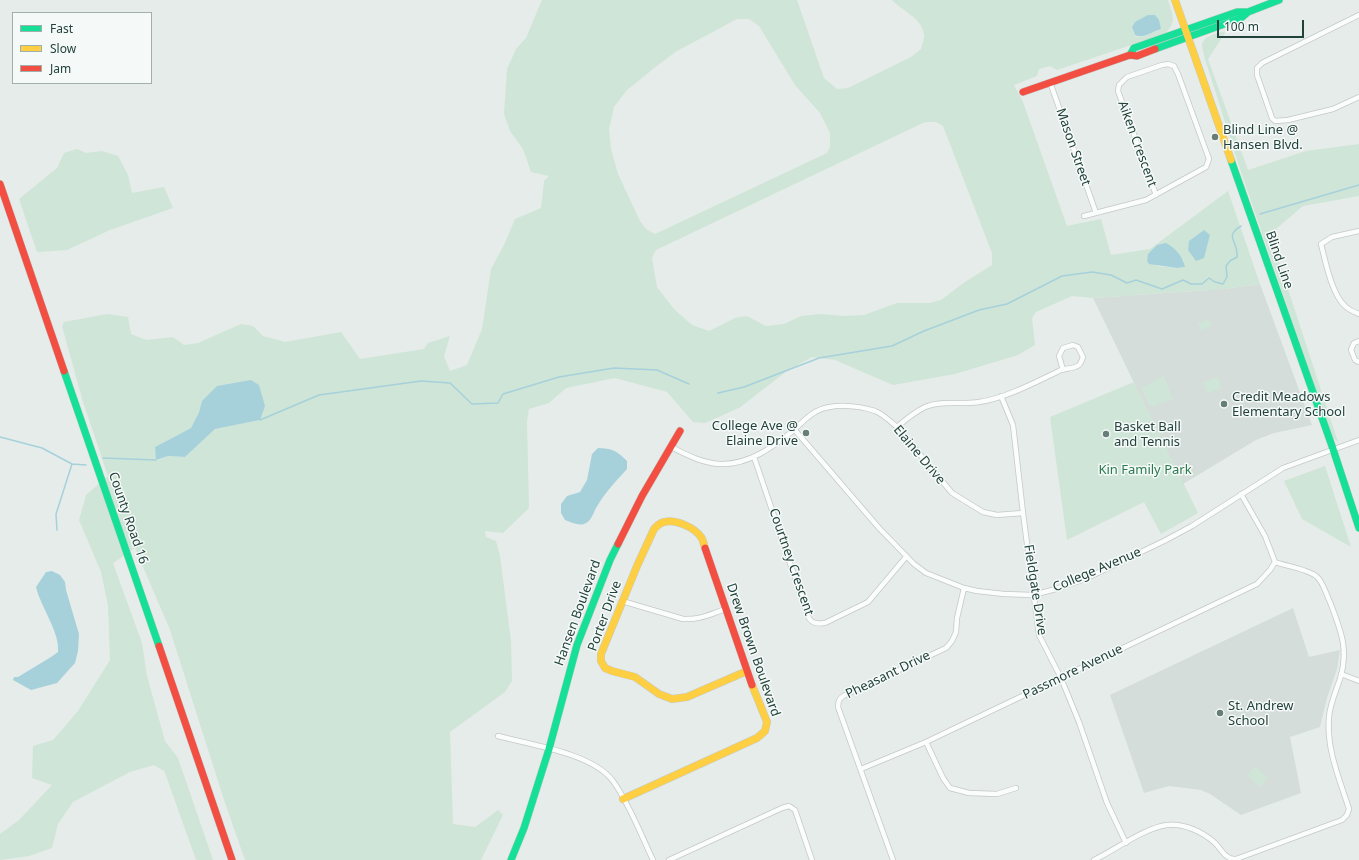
<!DOCTYPE html>
<style>
body{margin:0}
#map{position:relative;width:1359px;height:860px;overflow:hidden;background:#e6ece9;font-family:"Noto Sans",sans-serif}
canvas{display:block}
.legend{position:absolute;left:12px;top:12px;width:140px;height:72px;box-sizing:border-box;background:#f5faf8;border:1px solid #a1b0ac;margin:0;padding:5px 7px;list-style:none;font-size:12px;color:#22413b}
.legend li{display:flex;align-items:center;gap:8px;height:20px}
.legend b{width:20px;border:1px solid #a1b0ac}
.scale{position:absolute;left:1217px;top:20px;width:87px;height:18px;box-sizing:border-box;border:2px solid #22413b;border-top:0;padding-left:5px;font-size:12px;line-height:14px;white-space:nowrap;color:#22413b;-webkit-text-stroke:3px #f5faf8;paint-order:stroke}
</style>
<div id="map">
<canvas width="1359" height="860"></canvas>
<ul class="legend">
<li><b style="height:5px;background:#16e098"></b>Fast</li>
<li><b style="height:5px;background:#ffcf43"></b>Slow</li>
<li><b style="height:5px;background:#f24e42"></b>Jam</li>
</ul>
<div class="scale">100 m</div>
</div>
<script>
const g = document.querySelector('canvas').getContext('2d');
g.lineJoin = 'round';
function fill(path, color) {
  g.fillStyle = color;
  g.fill(path, 'evenodd');
}
function trace(path, color, width, dash) {
  g.strokeStyle = color;
  g.lineWidth = width;
  g.lineCap = dash ? 'butt' : 'round';
  g.setLineDash(dash || []);
  g.stroke(path);
}
function label(font, color, halo, rows, align = 'center') {
  g.font = font + ' "Noto Sans",sans-serif';
  g.lineWidth = 3;
  g.setLineDash([]);
  g.textBaseline = 'middle';
  g.strokeStyle = halo;
  g.fillStyle = color;
  for (const [text, x, y, turn = 0] of rows) {
    g.save();
    g.translate(x, y);
    g.rotate((+turn || 0) * Math.PI / 180);
    g.textAlign = isNaN(turn) ? turn : align;
    if (halo) g.strokeText(text, 0, 0);
    g.fillText(text, 0, 0);
    g.restore();
  }
}
fill(new Path2D(`
 M1260,284L1312,425L1274,433L1256,440L1183,484L1093,298L1224,289Z
 M1293,608L1309,657L1340,650L1337,669L1327,698L1320,727L1290,737L1301,793L1241,815L1210,794L1201,790L1169,786L1144,793L1110,695Z`), '#d4ddd9');
fill(new Path2D(`
 M542,0H797L824,78L837,89L848,88L911,57L921,49C922,45 925,38 924,34C922,18 902,11 892,0H1168C1172,14 1178,23 1164,34L1057,70L1050,66L1039,69L1037,76L1014,85L1023,102L1067,226L1101,219L1111,255L1150,249L1228,191L1260,284L1224,289L1093,298L1072,296L1036,312L1032,318L1035,345L1018,355L955,374L893,385L835,360L812,357L787,371L739,408L705,423L693,422L667,392L615,378L566,388L549,403L529,409L527,421L529,508L503,533L485,531L486,537L496,541L500,556L511,641L512,681L505,692L450,732L453,824L475,827L498,810L503,815L481,860H245L224,800L170,630L135,548L113,563L142,643L147,676L165,741L178,758L213,860H196L164,770V771L154,765L130,772L73,802L58,824L52,848L29,856L0,860V834L19,820L52,785L32,778L33,746L53,740L78,711L110,660L108,605L101,572L79,520L86,495L108,476L83,402L62,326L64,322L107,314L128,317L131,334L146,340L173,337L184,345L198,343L241,324L253,326L263,336L285,342L341,332L360,359L424,349L428,343L450,336L444,356L450,371L467,365L482,329L491,269L504,245L515,219L541,208L544,181L549,176L531,172L523,149L510,131L504,114L507,69L516,49L526,38ZM737,19H749L759,26L795,85L820,113L830,133V147L827,153L655,234L646,229L640,221L618,174L611,149L609,129L614,107L627,90L658,65L677,51ZM1132,27L1161,29L1145,36L1139,37L1135,36ZM925,122H936L943,126L992,253V265L965,282L941,300L929,303H897L864,315L844,316L820,314L801,316L784,324L766,326L747,316L735,318L709,331L692,325L674,309L657,287L652,258L656,250ZM1180,256L1184,261V267L1177,268L1156,266ZM202,401L260,420L215,429L185,457L168,456L157,460L155,447L191,428L199,412Z
 M1225,31V33L1208,59L1248,170L1306,151L1359,144V196L1303,206L1270,234L1338,442L1332,437L1241,172L1204,56C1204,53 1202,48 1202,45C1203,36 1218,33 1225,31Z
 M77,149L86,153L102,151L118,156L128,175L132,193L164,187L173,208L110,230L67,250L37,252L19,199L57,168L64,153Z
 M1209,319L1212,326L1201,330L1198,323Z
 M1164,376L1173,399L1153,406H1150L1141,388Z
 M1218,377L1222,388L1207,393L1203,382Z
 M1134,382L1198,513L1161,534L1144,502L1067,540L1050,417Z
 M1325,466L1351,547L1302,519L1284,481Z
 M1255,766L1268,778L1259,787L1247,775Z`), '#cfe5d7');
fill(new Path2D(`
 M1148,15H1155L1159,20L1161,29C1152,32 1143,39 1135,35L1132,27L1135,22Z
 M1204,230L1210,235L1204,258L1196,261L1188,250L1189,241Z
 M1166,243C1175,248 1183,256 1185,267L1177,268L1149,264L1147,261L1148,254L1157,245Z
 M251,380L259,385L265,406L260,420L215,429L185,457L168,456L156,460L155,447L191,428L199,412L202,401L217,386Z
 M598,448C612,448 617,451 627,461V469C615,482 603,495 595,510C593,515 590,522 584,524C578,526 571,522 565,520L561,513V504L567,496L580,492L587,480L592,454Z
 M52,571L60,575L65,582L66,590L79,634L78,651L75,663L57,683L31,690L13,680L14,677H18L51,657L58,652C60,632 41,608 36,587L46,572Z`), '#a6d1db');
trace(new Path2D(`
 M1260,214L1359,185
 M718,393L744,387L819,358L892,346L924,331L979,310L1007,304L1062,276L1092,272L1111,275L1127,283L1136,280L1162,289L1183,280L1191,284H1202L1209,278L1215,282L1223,284L1227,277L1226,266L1230,261L1237,257C1239,241 1223,237 1241,226
 M260,420L319,395L421,381L450,383L472,404L498,403L503,394L559,377L614,368L657,370L689,384
 M0,437L42,448L72,464L86,465
 M103,458L156,460
 M57,530L56,514L72,464`), '#a6d1db', 1.5);
const street = new Path2D(`
 M1359,15L1262,63L1257,68V75L1272,118L1275,121L1288,120L1333,109L1359,97
 M1050,82L1096,213
 M1084,216L1146,200L1206,167L1209,159L1178,74L1174,66L1168,64L1162,65L1127,77L1119,85L1118,91L1156,195
 M1359,231L1332,237L1321,244C1325,260 1332,295 1345,306C1349,310 1354,312 1359,314
 M1359,341L1354,343L1351,350L1355,360L1359,362
 M1001,396L1013,425L1023,513L1039,635L1061,678L1079,722L1107,803L1126,843
 M897,427C905,420 915,412 925,407C941,400 962,405 979,402C1004,399 1038,381 1061,370C1067,368 1074,369 1079,365C1081,363 1082,360 1083,357L1078,347L1073,345L1063,348L1059,356L1063,370
 M794,429L879,528L914,564L926,573L964,588L977,591L1004,594L1033,595L1056,589L1085,579L1164,541L1192,526L1283,468L1359,440
 M671,447C687,455 702,463 720,464C749,465 773,447 794,430C800,424 807,417 815,412C832,403 857,405 875,411C883,414 890,421 897,427L952,493L983,512L997,515L1023,513
 M754,457L808,616C811,624 818,624 825,623L868,602L906,557
 M622,601L683,619C700,620 710,614 726,609
 M1341,674L1359,681
 M498,736C531,745 592,753 613,781C629,803 641,835 653,860
 M926,742L943,778L950,788L969,793L997,794L1016,788
 M861,769L926,742L1257,584L1270,570L1275,562
 M669,860L782,808L789,806L795,810L812,860
 M893,860L838,707C838,700 840,698 845,695L946,648L952,641L956,632L957,618L964,588
 M1094,860C1115,850 1144,828 1167,825C1184,823 1203,832 1215,843C1221,849 1226,860 1236,859L1342,820L1347,815L1349,809C1340,780 1326,749 1329,717C1330,704 1336,691 1340,679C1349,649 1341,631 1330,602C1326,594 1323,581 1316,576C1307,569 1286,566 1275,562L1265,536L1241,494`);
const fast = new Path2D(`
 M1155,49L1241,18L1248,12L1279,0
 M1130,55L1134,48L1237,12H1248
 M1231,160L1333,449L1359,528
 M64,371L159,646
 M511,860L524,828L549,749L577,645L610,560L618,544`);
const slow = new Path2D(`
 M1175,0L1231,160
 M705,548C704,545 703,540 701,537C694,527 675,519 664,522C659,523 657,526 654,529L637,566L601,654V661L605,668L612,671L635,677L659,694L672,699L687,697L747,671
 M623,799L757,738L765,731L767,722L752,685`);
const jam = new Path2D(`
 M1023,92L1130,55L1137,56L1155,49
 M0,184L64,371
 M618,544L642,496L680,431
 M705,548L752,685
 M159,646L232,860`);
trace(street, '#c3c9c7', 6);
trace(fast, '#c2cac7', 8);
trace(slow, '#c2cac7', 8);
trace(jam, '#c2cac7', 8);
trace(street, '#fbfcfc', 4.5);
trace(fast, '#16e098', 7);
trace(slow, '#ffcf43', 7);
trace(jam, '#f24e42', 7);
for (const [x, y, r, color] of [
 [1215,137,4,"#677d78"],
 [1224,404,4,"#677d78"],
 [806,433,4,"#677d78"],
 [1106,434,4,"#677d78"],
 [1220,713,4,"#677d78"]
]) {
  const dot = new Path2D();
  dot.arc(x, y, r, 0, 2 * Math.PI);
  g.fillStyle = color;
  g.fill(dot);
  trace(dot, '#f5faf8', 1.5);
}
label('13px', '#22413b', '#f5faf8', [
 ["Blind Line @",1223,130],
 ["Hansen Blvd.",1223,145],
 ["Credit Meadows",1232,397],
 ["Elementary School",1232,412],
 ["College Ave @",798,426,"right"],
 ["Elaine Drive",798,441,"right"],
 ["Basket Ball",1114,427],
 ["and Tennis",1114,442],
 ["St. Andrew",1228,706],
 ["School",1228,721]
], 'left');
label('13px', '#22413b', '#f5faf8', [
 ["Aiken Crescent",1137,144,70],
 ["Mason Street",1073,147,71],
 ["Blind Line",1279,260,71],
 ["Elaine Drive",919,455,50],
 ["County Road 16",128,518,71],
 ["Courtney Crescent",791,562,71],
 ["College Avenue",1097,570,-23],
 ["Fieldgate Drive",1035,590,81],
 ["Hansen Boulevard",578,613,-70],
 ["Porter Drive",605,616,-70],
 ["Drew Brown Boulevard",753,650,71],
 ["Passmore Avenue",1073,672,-26],
 ["Pheasant Drive",888,675,-26]
]);
label('13px', '#2a7a4e', '#f5faf8', [
 ["Kin Family Park",1145,470]
]);
</script>
